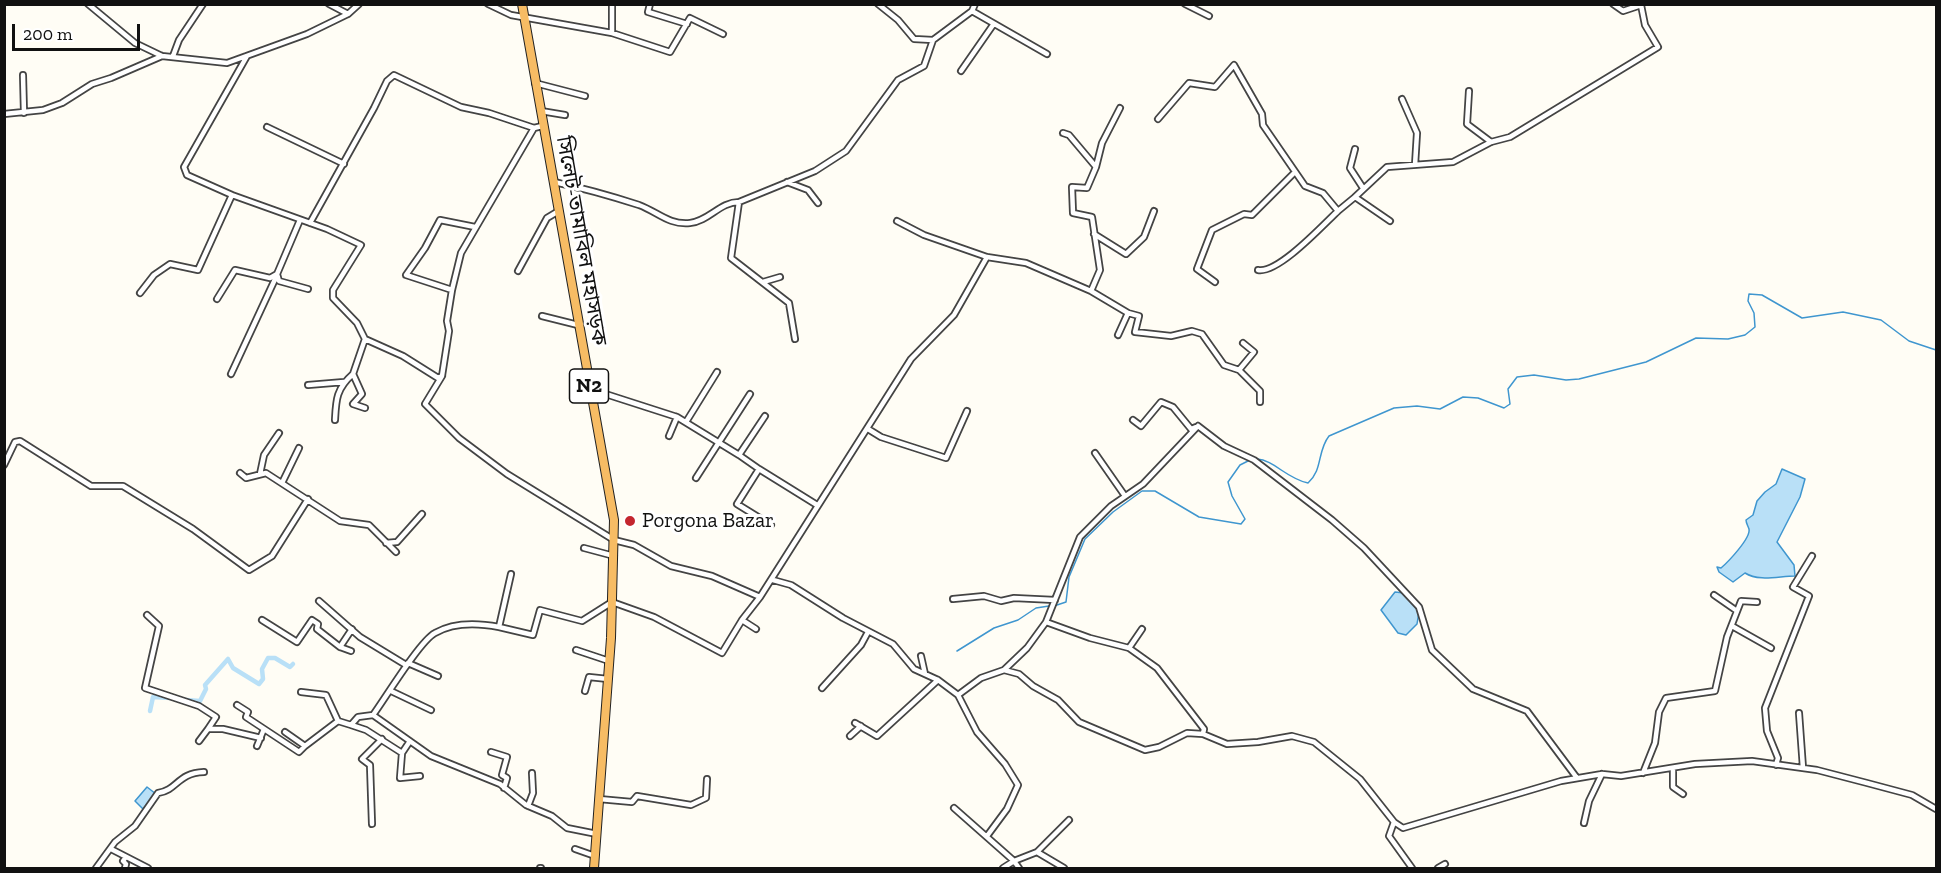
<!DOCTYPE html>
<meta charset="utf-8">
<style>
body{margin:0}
#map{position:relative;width:1941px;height:873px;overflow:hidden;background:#fffdf5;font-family:"Zilla Slab",serif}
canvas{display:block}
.frame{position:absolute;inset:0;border:6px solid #111;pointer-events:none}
.scale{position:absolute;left:12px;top:24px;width:128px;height:27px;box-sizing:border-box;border:3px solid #111;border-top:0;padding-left:8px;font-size:18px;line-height:21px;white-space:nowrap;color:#111;-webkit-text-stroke:4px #fff;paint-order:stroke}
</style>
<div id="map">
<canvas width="1941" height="873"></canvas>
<div class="frame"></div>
<div class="scale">200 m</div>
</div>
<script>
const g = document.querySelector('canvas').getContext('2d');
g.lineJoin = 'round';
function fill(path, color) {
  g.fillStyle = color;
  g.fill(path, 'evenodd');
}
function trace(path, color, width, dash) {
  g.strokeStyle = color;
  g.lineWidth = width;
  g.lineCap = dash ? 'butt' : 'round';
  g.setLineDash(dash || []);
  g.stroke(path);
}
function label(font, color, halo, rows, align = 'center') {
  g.font = font + ' "Zilla Slab","Noto Sans Bengali",serif';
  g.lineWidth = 6;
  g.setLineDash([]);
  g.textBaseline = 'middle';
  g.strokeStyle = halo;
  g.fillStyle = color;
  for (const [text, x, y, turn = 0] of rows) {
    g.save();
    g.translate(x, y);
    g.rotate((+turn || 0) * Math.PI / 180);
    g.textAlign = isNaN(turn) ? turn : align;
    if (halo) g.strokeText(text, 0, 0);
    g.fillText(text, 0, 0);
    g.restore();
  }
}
const water = new Path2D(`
 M1782,469L1805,479L1800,497L1777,542L1794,565L1795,576C1779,576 1759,582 1745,573L1733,582L1719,572L1717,567L1721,568C1728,562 1751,538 1749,529C1748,526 1746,523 1746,520L1753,515L1757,501L1765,492L1776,484Z
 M1395,592L1404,593L1419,612L1417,624L1406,635L1398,633L1381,610Z
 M147,787L156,794L143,809L135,801Z`);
fill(water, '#b9e0f7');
trace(water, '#3f96cf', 1.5);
trace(new Path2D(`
 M1257,459C1274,460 1287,479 1308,483C1323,470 1317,451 1329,436L1394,408L1417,406L1440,409L1463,397L1478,398L1504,408L1510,404L1508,389L1517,377L1534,375L1566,380L1579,379L1646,362L1696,338L1728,339L1745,335L1755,327L1754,313L1748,301L1749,294L1762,295L1802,318L1843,312L1881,320L1909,341L1936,350
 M1054,606L1066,602L1069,577L1085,539L1113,512L1142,491H1155L1199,517L1241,524L1245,519L1232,496L1228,482L1240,465L1250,460
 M957,651L994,628L1018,620L1036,608L1049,606`), '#3f96cf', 1.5);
trace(new Path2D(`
 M186,700L200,701L206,689L205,685L228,659L233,668L259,684L263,679L262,669L268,658H275L290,667L293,664
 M150,711L153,697L171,698`), '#b9e0f7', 4.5);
const minor = new Path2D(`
 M88,4L135,43L162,56L227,63L307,34L348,14L359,4
 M329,4L348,14
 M488,4L511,15L612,33L670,52L690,18L723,34
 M650,4L648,12L687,24
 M878,4L898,20L914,39L933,40
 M1185,4L1209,16
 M972,11L1047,54
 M612,33V4
 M173,56L179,40L203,4
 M961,71L993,25
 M23,75L24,113
 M535,83L585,96
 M1469,91L1467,124L1491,142
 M1402,99L1417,133L1415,165
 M541,111L565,115
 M4,114L43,110L62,103L92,84L111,78L162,56
 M1158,119L1189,83L1215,87L1234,65L1262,114L1263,125L1305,186L1323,193L1338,211L1355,197
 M267,127L344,164
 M1063,133L1069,135L1096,167L1087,188L1072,187L1073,213L1092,217L1100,270L1091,291L1128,313L1139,316L1135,332L1171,336L1192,331L1202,334L1224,365L1239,370L1260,391V402
 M1355,149L1350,168L1363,188
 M1096,167L1102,143L1120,108
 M554,182C583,188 611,196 639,205C658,212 668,225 690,223C709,221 720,202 739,202L815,171L846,151L898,80L924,66L933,40L972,11L975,4
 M787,182L808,190L818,203
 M232,195L187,175L184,167L247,56
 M739,202L731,258L789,303L795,339
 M897,221L924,235L987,257L1026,263L1091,291
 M1390,221L1355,197L1387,167L1453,162L1491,142L1510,137L1658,47L1645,25L1641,5L1623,11L1613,4
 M310,223L374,108L387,81L394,75L461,107L489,113L534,128L542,126
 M1094,234L1126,254L1144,237L1154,211
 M1258,270C1278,274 1323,225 1338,211
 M518,271L547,218L557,212
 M277,274L279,281L308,289
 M763,282L780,277
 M1215,282L1197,269L1212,230L1244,214L1252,215L1295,172
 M452,290L406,275L425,248L440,220L475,227
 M140,293L154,275L170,264L198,270L232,195L327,229L361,245L333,290V298L357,323L365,339L403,356L438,378L442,376L449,331L447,321L452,290L461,253L534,128
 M217,299L235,270L270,278L277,274L300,220
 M542,316L578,325
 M1118,335L1128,313
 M1239,370L1254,352L1243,343
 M231,374L277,275
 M353,374L365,339
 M442,376L425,404L459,438L507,474L614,540L634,545L671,566L712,576L760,597L911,359L954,315L987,257
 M308,385L344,382
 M590,389L677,417L669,436
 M677,417L739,455L765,416
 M335,420C336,400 336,389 353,374L362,394L353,404L365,408
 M1133,420L1141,426L1161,402L1173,407L1191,429L1196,427
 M686,422L717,372
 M1198,426L1224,446L1254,460L1332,520L1364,548L1419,607L1432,650L1473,689L1527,711L1577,778
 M868,429L881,437L946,458L967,411
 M1095,453L1125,496
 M739,455L759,469L737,504L771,525
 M4,465L15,442L20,441L91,486H123L193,529L249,570L272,556L308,499
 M759,469L817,505
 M240,473L246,478L266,473L340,521L369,525L396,552
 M260,474L264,455L279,433
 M696,478L750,394
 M282,483L299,448
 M386,543L397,542L422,514
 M584,548L614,556
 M773,580L791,585L843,618L893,644L914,669L938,680L958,695L977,732L1005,764L1018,785L1007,809L987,836
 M1714,595L1737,611
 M953,599L984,596L1001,601L1014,598L1055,600
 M319,601L360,637L406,665
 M147,615L159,626L145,688L199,706L216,717L208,729
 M262,620L297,642L312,620L318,624L317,629L340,647L352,629
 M1046,622L1080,537L1111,506L1143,484L1198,426
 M1732,626L1771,648
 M499,627L533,635L540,610L582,621L612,602L654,617L722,653L742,620
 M756,629L742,620L760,597
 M340,647L351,651
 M1129,648L1142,629
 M576,650L609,661
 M921,656L925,674
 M408,663L438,676
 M1004,670L1019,674L1033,686L1058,700L1079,722L1145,750L1159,747L1187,733L1203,734L1227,744L1258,742L1292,736L1314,742L1360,779L1394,822
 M822,688L861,645L868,632
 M391,691L431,710
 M585,691L589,677L608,679
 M301,692L326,695L338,721
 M958,695L981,678L1004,670L1027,648L1046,622L1090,638L1129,648L1157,668L1204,729L1203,734
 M237,705L248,712L246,717L299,752L305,746
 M1799,713L1803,768
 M373,715L431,756L500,784L526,805L552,816L567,828L597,834
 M855,723L877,736L938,680
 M285,732L305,746L338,721L351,725
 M850,736L861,726
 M199,741L208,729H223L261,738
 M410,741L402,753L366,730L351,725L358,717L373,715C386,697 420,641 435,633C454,622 478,623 499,627L511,574
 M257,746L264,729
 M491,752L507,757L502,775L507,778L504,788
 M402,753L400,778L420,776
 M1776,765L1778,758L1767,731L1765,708L1809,596L1793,587L1812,556
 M1673,768V787L1683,794
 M1643,773L1655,743L1659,712L1666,698L1715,691L1727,637L1741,601L1757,602
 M599,799L632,802L637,796L691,805L706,798L707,779
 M528,806L533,793L532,773
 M954,808L1014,861L1019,868
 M1584,823L1589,801L1602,774
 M372,824L370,765L362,759L382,739
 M111,849L148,868
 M575,849L595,856
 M96,868L115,842L135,826L158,793C178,790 177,773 204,772
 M125,868L126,864L123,861L126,857
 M540,868H541
 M1003,868L1014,861L1037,852
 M1064,868L1037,852L1069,820
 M1412,868L1389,836L1394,822L1403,828L1561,781L1602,774L1621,776L1695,764L1752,761L1817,770L1867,783L1912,795L1936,809
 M1438,868L1445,864`);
const trunk = new Path2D(`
 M522,4L614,520L611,638L594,868`);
trace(minor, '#444', 8);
trace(trunk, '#222', 10);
trace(minor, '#fff', 4.5);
trace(trunk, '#f7bc64', 8);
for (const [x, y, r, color] of [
 [630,521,6,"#c4262e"]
]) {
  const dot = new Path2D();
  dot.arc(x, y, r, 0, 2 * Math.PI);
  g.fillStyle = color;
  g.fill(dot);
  trace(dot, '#fff', 2);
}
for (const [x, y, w] of [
 [589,386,39]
]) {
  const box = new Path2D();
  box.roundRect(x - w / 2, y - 17, w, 34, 4.5);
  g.fillStyle = '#fff';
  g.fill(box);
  trace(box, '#111', 1.5);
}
label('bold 20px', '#111', null, [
 ["N2",589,386]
]);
label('21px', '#111', '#fff', [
 ["সিলেট-তামাবিল মহাসড়ক",581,241,80]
]);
label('21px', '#111', '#fff', [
 ["Porgona Bazar",642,521]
], 'left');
</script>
